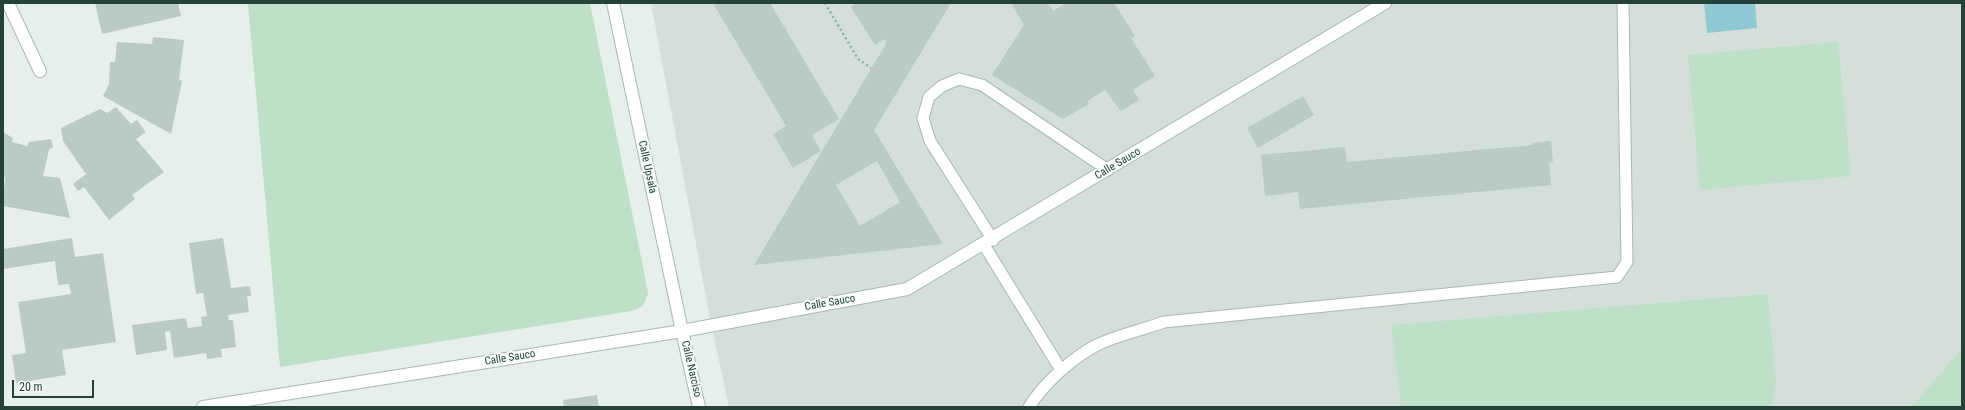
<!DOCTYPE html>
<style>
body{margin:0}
#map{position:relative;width:1965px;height:410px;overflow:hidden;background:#e6efeb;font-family:"Roboto Condensed",sans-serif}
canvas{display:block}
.frame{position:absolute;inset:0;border:4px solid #24423a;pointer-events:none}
.scale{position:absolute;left:12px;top:380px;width:82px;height:18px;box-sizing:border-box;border:2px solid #24423a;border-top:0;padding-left:5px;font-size:12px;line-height:14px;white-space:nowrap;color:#24423a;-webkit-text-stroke:3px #f7fbf9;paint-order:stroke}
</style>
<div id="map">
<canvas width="1965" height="410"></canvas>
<div class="frame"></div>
<div class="scale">20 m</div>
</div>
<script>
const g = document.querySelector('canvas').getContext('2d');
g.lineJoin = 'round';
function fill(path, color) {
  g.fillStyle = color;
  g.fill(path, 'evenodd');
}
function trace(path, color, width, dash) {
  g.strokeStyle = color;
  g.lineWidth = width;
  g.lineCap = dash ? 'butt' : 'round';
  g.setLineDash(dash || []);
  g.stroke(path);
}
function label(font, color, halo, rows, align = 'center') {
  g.font = font + ' "Roboto Condensed",sans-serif';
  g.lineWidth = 4;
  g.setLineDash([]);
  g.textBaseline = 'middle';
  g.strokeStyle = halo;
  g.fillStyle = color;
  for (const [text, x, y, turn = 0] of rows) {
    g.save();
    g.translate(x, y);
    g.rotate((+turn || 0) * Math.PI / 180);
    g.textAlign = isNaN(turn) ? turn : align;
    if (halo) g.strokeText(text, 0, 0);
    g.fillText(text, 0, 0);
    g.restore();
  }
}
fill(new Path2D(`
 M651,3H1962V407H729L711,324Z`), '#d4dfda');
fill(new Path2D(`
 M248,3H590L646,282L648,294L643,306L632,311L280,367Z
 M1838,42L1851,176L1700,190L1688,55Z
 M1768,294L1776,384L1771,407H1401L1391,325Z
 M1962,348V407H1912Z`), '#bfe0c8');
fill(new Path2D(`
 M1704,3H1755L1757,28L1707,33Z`), '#8ec9d4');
fill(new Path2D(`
 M95,3H178L181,16L102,34Z
 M713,3H770L839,119L812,135L821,151L793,168L773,134L786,126Z
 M857,3H951L874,130L943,244L754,265L886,44L885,39L875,45L851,7ZM877,161L900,202L860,226L836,185Z
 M1011,3H1048L1053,11L1066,3H1114L1135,36L1131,38L1155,76L1133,90L1139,100L1121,111L1105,90L1087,101L1089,104L1063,119L992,75L1024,25Z
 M153,37L184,40L179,80L182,81L171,134L103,96L109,84L110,62H115L117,42L152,44Z
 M1303,96L1314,115L1258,148L1247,128Z
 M116,107L131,124L137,120L146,132L136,139L164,172L132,195L135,199L109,220L84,187L78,191L73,184L86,174L63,141L61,128L100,109L107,113Z
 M3,132L13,138L12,142L27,146L29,142L51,139L53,147L49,150L43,176L60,178L70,218L3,206L5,177H3Z
 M1551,141L1553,162H1549L1551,185L1300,209L1298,192L1265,196L1261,155L1345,147L1347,162L1533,145V143Z
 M72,238L75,257L103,253L116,342L62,350L66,375L16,383L12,355L26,353L18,302L71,294L69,284L58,285L55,261L3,269V249Z
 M223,238L231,288L250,286L251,296H247L249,312L228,315L229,320H233L236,347L221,349L222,357L207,359L206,353L174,358L170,331L165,332L167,350L136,355L132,325L186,318L188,328L202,326L201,317L207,316L203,293L196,294L189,243Z
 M597,395L599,407H564L563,400Z`), '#bbcac4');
const lane = new Path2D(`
 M993,240L930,141L923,118L929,97L942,86L959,79L982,85L1108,170
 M984,245L1061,370
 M1029,407C1044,383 1072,358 1097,345C1117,335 1142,330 1164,322L1617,277L1627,262L1623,3`);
const street = new Path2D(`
 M8,3L40,71
 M613,3L682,331L699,407
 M203,407L682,331L907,289L1385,3`);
trace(lane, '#a8b8b2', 13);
trace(street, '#a8b8b2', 14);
trace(new Path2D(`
 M825,3L858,59L871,68`), '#86b3a5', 2.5, [2, 3]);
trace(lane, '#fff', 11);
trace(street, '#fff', 12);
label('11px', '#24423a', '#f7fbf9', [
 ["Calle Sauco",1118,164,-31],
 ["Calle Upsala",647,167,78],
 ["Calle Sauco",830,303,-10],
 ["Calle Sauco",510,358,-9],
 ["Calle Narciso",691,369,77]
]);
</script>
